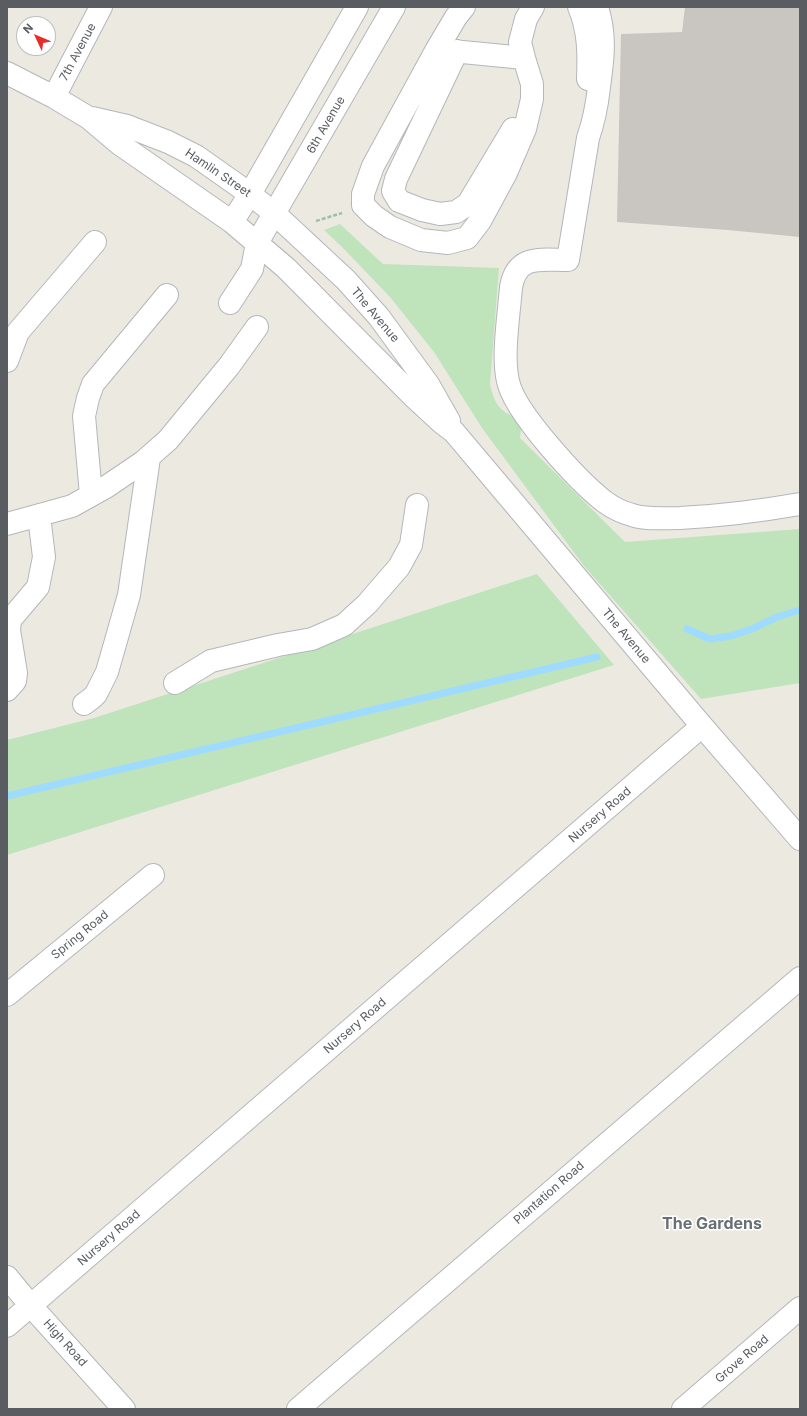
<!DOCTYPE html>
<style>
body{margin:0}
#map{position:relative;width:807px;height:1416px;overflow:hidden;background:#ece9e0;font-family:Inter,sans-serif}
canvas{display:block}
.frame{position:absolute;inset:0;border:8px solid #595d61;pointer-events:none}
.north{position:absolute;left:16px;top:16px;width:40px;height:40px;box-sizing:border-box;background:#fff;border:1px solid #bdbec0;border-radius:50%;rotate:314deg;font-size:11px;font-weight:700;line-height:16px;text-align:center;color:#595d61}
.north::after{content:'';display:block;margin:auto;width:14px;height:18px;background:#e72d2b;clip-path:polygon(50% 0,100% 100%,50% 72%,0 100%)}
</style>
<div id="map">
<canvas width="807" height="1416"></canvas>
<div class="frame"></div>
<div class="north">N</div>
</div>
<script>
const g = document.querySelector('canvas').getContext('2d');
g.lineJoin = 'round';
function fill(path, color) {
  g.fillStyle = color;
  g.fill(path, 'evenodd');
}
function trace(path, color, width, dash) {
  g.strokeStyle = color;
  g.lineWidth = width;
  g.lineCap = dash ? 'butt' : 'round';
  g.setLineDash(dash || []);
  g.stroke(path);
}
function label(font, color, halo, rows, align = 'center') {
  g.font = font + ' Inter,sans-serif';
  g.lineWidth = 3;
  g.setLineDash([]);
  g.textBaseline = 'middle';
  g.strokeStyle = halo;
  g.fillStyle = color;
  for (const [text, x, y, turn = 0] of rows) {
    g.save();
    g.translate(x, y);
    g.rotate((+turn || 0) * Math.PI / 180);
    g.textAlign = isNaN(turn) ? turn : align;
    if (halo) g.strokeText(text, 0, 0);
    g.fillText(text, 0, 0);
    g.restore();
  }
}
fill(new Path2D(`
 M340,224L383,264L499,268L490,384C494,404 501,414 522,419L520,438L625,542L800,529V683L701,699L584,566L482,428L434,352L390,297L342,247L324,230Z
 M537,574L614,665L7,855V740L94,718Z`), '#bfe4bc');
trace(new Path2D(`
 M687,629L710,639L731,636L752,629L777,617L800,610
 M7,796L597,657`), '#9edbfe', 7);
fill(new Path2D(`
 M685,7H800V237L728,230L617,222L621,34L682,32Z`), '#c9c5c0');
const minor = new Path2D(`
 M464,7L456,17L437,49L373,166L363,194V205L374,216L390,227L421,240L448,243L467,238L480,221L506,173L525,129L532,99V84L524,58L520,42L526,19L533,7
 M579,7C589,30 589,54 588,79
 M597,7C606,35 603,58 599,87C597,105 594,121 588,138L568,260C541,260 517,254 511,287C509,314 502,356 508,381C514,412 579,482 605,502C612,507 624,513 632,515C647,520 664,518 680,518C720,516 760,511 800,504
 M442,50L524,58
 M457,51L396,179L393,191L399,201L422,210L440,214L456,212L468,204L513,129
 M7,73L54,97L89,118L121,145L232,222L286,268L415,398L441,422L454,432L702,726L800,839
 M54,97L101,7
 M92,118L127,126L168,142L196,156L250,194L275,214L346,280L379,317L428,384L449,421
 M232,222L250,194L357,7
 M230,303L252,269L257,243L394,7
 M7,361L18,332L95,242
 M91,495L84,416L88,398L93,384L167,295
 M7,524L72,506L106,487L143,462L168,440L229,366L257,327
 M175,683L211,661L278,645L312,639L344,625L367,604L399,567L411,545L417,505
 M7,690L15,681L16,673L9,630L10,620L38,587L44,557L39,516
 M84,704L92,698L96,694L107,672L129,595L149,458
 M7,995L153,875
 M7,1277L31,1306L124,1409
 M7,1326L702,726
 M298,1409L800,978
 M683,1409L800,1308`);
trace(minor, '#b3b7bb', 24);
trace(new Path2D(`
 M316,221L342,213`), '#96c5a0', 2.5, [4, 2]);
trace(minor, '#fff', 22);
label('12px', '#595d61', '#fff', [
 ["7th Avenue",78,52,-62],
 ["6th Avenue",326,125,-60],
 ["Hamlin Street",218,173,34],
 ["The Avenue",375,315,50],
 ["The Avenue",626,636,50],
 ["Nursery Road",600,815,-41],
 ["Spring Road",80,935,-39],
 ["Nursery Road",355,1026,-41],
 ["Plantation Road",549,1193,-41],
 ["Nursery Road",109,1238,-41],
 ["High Road",65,1343,48],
 ["Grove Road",742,1359,-41]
]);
label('bold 16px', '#6a6f73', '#fff', [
 ["The Gardens",712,1224]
]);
</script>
